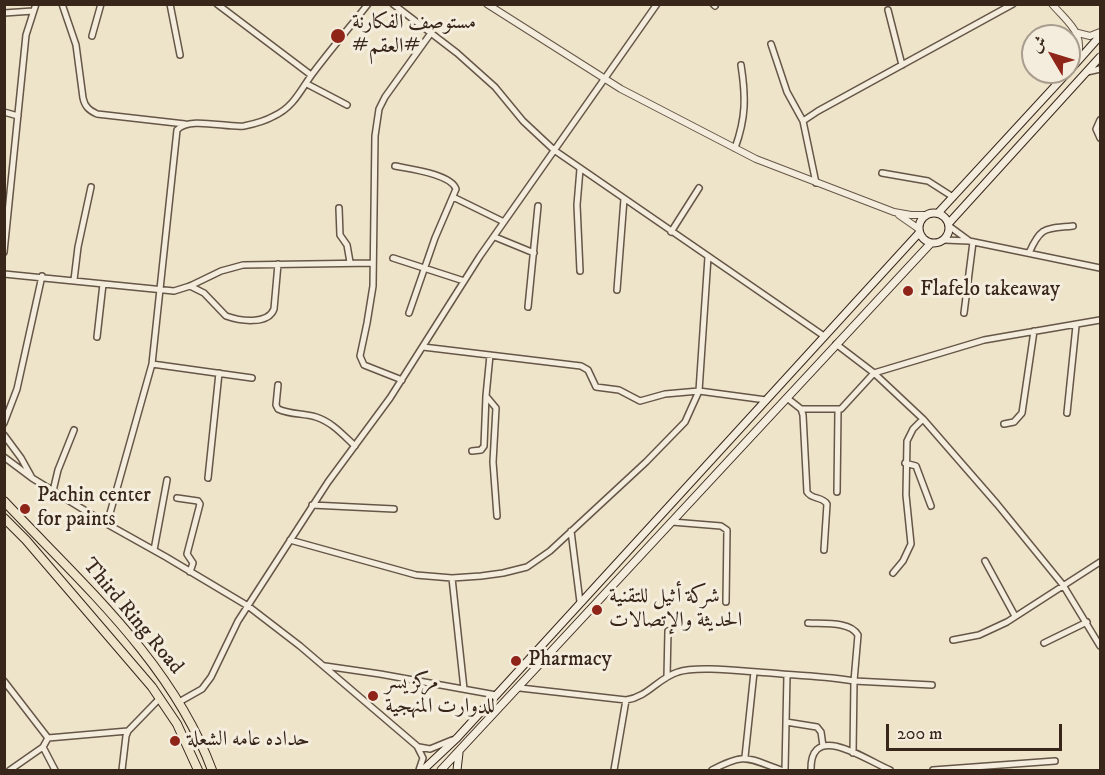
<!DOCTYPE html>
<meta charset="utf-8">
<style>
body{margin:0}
#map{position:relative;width:1105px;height:775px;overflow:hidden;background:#eee4ca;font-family:"IM FELL DW Pica",Amiri,serif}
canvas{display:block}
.frame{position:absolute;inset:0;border:6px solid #38261b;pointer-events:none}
.north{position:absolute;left:1021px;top:24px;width:60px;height:60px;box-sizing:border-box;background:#f4eddd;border:2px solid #a99d8f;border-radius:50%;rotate:308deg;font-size:16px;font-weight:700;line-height:24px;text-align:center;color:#38261b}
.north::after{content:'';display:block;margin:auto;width:21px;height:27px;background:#8f2418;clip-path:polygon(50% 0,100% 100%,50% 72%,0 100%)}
.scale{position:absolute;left:886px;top:724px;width:176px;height:27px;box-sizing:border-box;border:3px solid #38261b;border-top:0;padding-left:8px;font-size:18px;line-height:21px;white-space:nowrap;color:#38261b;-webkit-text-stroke:4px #f4eddd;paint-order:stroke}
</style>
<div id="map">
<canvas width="1105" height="775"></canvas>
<div class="frame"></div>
<div class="north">ش</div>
<div class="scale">200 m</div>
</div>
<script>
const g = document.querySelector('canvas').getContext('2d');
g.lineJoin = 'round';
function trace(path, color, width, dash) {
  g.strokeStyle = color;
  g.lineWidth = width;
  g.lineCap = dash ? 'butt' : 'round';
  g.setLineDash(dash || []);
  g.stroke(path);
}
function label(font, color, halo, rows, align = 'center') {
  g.font = font + ' "IM FELL DW Pica",Amiri,serif';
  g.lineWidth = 6;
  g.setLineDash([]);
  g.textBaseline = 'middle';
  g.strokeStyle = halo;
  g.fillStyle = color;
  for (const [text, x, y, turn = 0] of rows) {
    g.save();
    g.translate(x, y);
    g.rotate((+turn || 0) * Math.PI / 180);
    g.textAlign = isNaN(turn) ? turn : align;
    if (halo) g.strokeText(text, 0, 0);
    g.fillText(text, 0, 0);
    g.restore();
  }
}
const minor = new Path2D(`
 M62,4L76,45L83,98C85,107 89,110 97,114L185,124
 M170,4L180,55
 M217,4L311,75
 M393,4L457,53L495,87L523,121L554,150L824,336
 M713,4L715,6
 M888,10L902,65
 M4,13L33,11
 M92,36L101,4
 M771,44L787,92L803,121
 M1087,72L1100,69
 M307,84L347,105
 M4,112L18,116
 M1100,120L1096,129L1100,138
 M735,148C746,118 746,97 741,65
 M395,166C410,169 451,174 456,189L435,238L409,313
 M580,169L577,205L580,271
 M882,173L928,181L953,197
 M816,183L803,121L818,111L1013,4
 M453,197L504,222
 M339,208L340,235L347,245L350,262
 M949,226L968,240
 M671,232L699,188
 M495,237L534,253
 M944,240L969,241L1100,268
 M4,252L26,35L36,4
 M1029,253C1041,226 1045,229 1073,226
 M393,258L464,281
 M4,274L174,291L190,286L221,271L243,265L373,263
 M74,280L78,247L91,187
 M190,286L204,293L226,316C240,321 268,325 274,309L278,264
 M617,290L624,199
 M528,307L538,206
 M964,313L973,242
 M97,337L103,284
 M836,344L874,373L923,419L997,504L1063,585L1100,646
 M423,347L581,366L588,370L596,387L619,390L640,401L665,394L699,391L766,400
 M490,355L486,396L496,408L493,462L497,516
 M152,364L252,378
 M402,380L364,365L360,356L367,323L373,286L375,136L379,109L385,97L431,33
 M278,385L276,405L278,409C291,415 303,413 316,417C332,422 343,435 355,446
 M787,398L801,409L803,415L807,492C812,500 822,496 827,504L824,550
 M801,409H841L874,373L984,340L1100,320
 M1067,413L1076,326
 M4,423L17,389L42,276
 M1004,424L1014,422L1022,413L1034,331
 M4,435L21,458L31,476
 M472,451L481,450L484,446L486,396
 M4,457L32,478L107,524L166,557L248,606L300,646L417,746L423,758L419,770
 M905,463L916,466L931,506
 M208,478L219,373
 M53,491L58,470L74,430
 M837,492L838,411
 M177,498L198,501L200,504L187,554L193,563L190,572
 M312,505L394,509
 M672,522L721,526L727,530L726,602
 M107,524L152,364L177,130C189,116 226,128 244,126C254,124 265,121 274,116C294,107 301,89 313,73C331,49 350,27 368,4
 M571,531L580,602
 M290,540L416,575L452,578L481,576L503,573L527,567L550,551L646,462L685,422L699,391L708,257
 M154,550L167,480
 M985,561L1015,616
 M893,573L903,561L911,544L906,495L907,441L913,429L923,419
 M452,578L464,689
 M808,623C823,624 850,621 858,635L854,681L932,685
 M953,640L979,635L1007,622L1100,562
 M1044,643L1087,622
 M325,666L380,674L496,695
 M667,677L668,631
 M4,681L48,738
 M520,688L626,700C648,697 658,678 678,672C698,665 748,672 771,673C799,676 826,676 854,681L853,753
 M179,702L202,689L211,677L238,621L328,482L390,398L480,256L657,4
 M786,722L817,727L821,732L823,746
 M48,738L128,731
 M43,747L55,770
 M419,747L430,749L452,740
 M745,757L754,672
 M10,770L43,747L48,738
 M122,770L126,736L128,731L160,698
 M614,770L626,700
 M712,770C746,752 747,758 781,770
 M785,770L787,675
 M811,770C810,719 869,762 890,770
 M933,770L1055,761`);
const tertiary = new Path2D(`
 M487,4L621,89L756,159L894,212L911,215H925
 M1052,4C1070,25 1085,32 1077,62
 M1078,33L1090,36L1100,32
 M899,215L919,229`);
const secondary = new Path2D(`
 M1069,71L1100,36
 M919 228a15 15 0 1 1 30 0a15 15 0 1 1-30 0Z
 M938,213L1068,72
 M949,223L1100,57
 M423,770L457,738L919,233
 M441,770L931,243
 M457,770L459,753`);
const primary = new Path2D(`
 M4,501C81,583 172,662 212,770
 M4,518L26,540L152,687L177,724L198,770`);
trace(minor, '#665647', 8);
trace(tertiary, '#665647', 8);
trace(secondary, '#38261b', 9);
trace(primary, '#38261b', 10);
trace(minor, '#f4eddd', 5);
trace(tertiary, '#f4eddd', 6);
trace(secondary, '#f4eddd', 7);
trace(primary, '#eee4ca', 8);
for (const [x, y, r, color] of [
 [338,36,8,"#8f2418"],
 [908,291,6,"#8f2418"],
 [25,509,6,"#8f2418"],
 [597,610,6,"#8f2418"],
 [516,661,6,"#8f2418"],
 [373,696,6,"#8f2418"],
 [175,741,6,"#8f2418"]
]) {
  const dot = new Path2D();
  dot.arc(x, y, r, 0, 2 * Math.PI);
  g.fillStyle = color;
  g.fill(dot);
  trace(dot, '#f4eddd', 2);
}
label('21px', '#38261b', '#f4eddd', [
 ["مستوصف الفكارنة",352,24],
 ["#العقم#",352,48],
 ["Flafelo takeaway",920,291],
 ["Pachin center",37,497],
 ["for paints",37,521],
 ["شركة أثيل للتقنية",609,598],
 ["الحديثة والإتصالات",609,622],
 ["Pharmacy",528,661],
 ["مركز يسر",385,684],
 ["للدوارت المنهجية",385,708],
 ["حداده عامه الشعلة",187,741]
], 'left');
label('21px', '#38261b', '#f4eddd', [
 ["Third Ring Road",132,617,50]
]);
</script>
